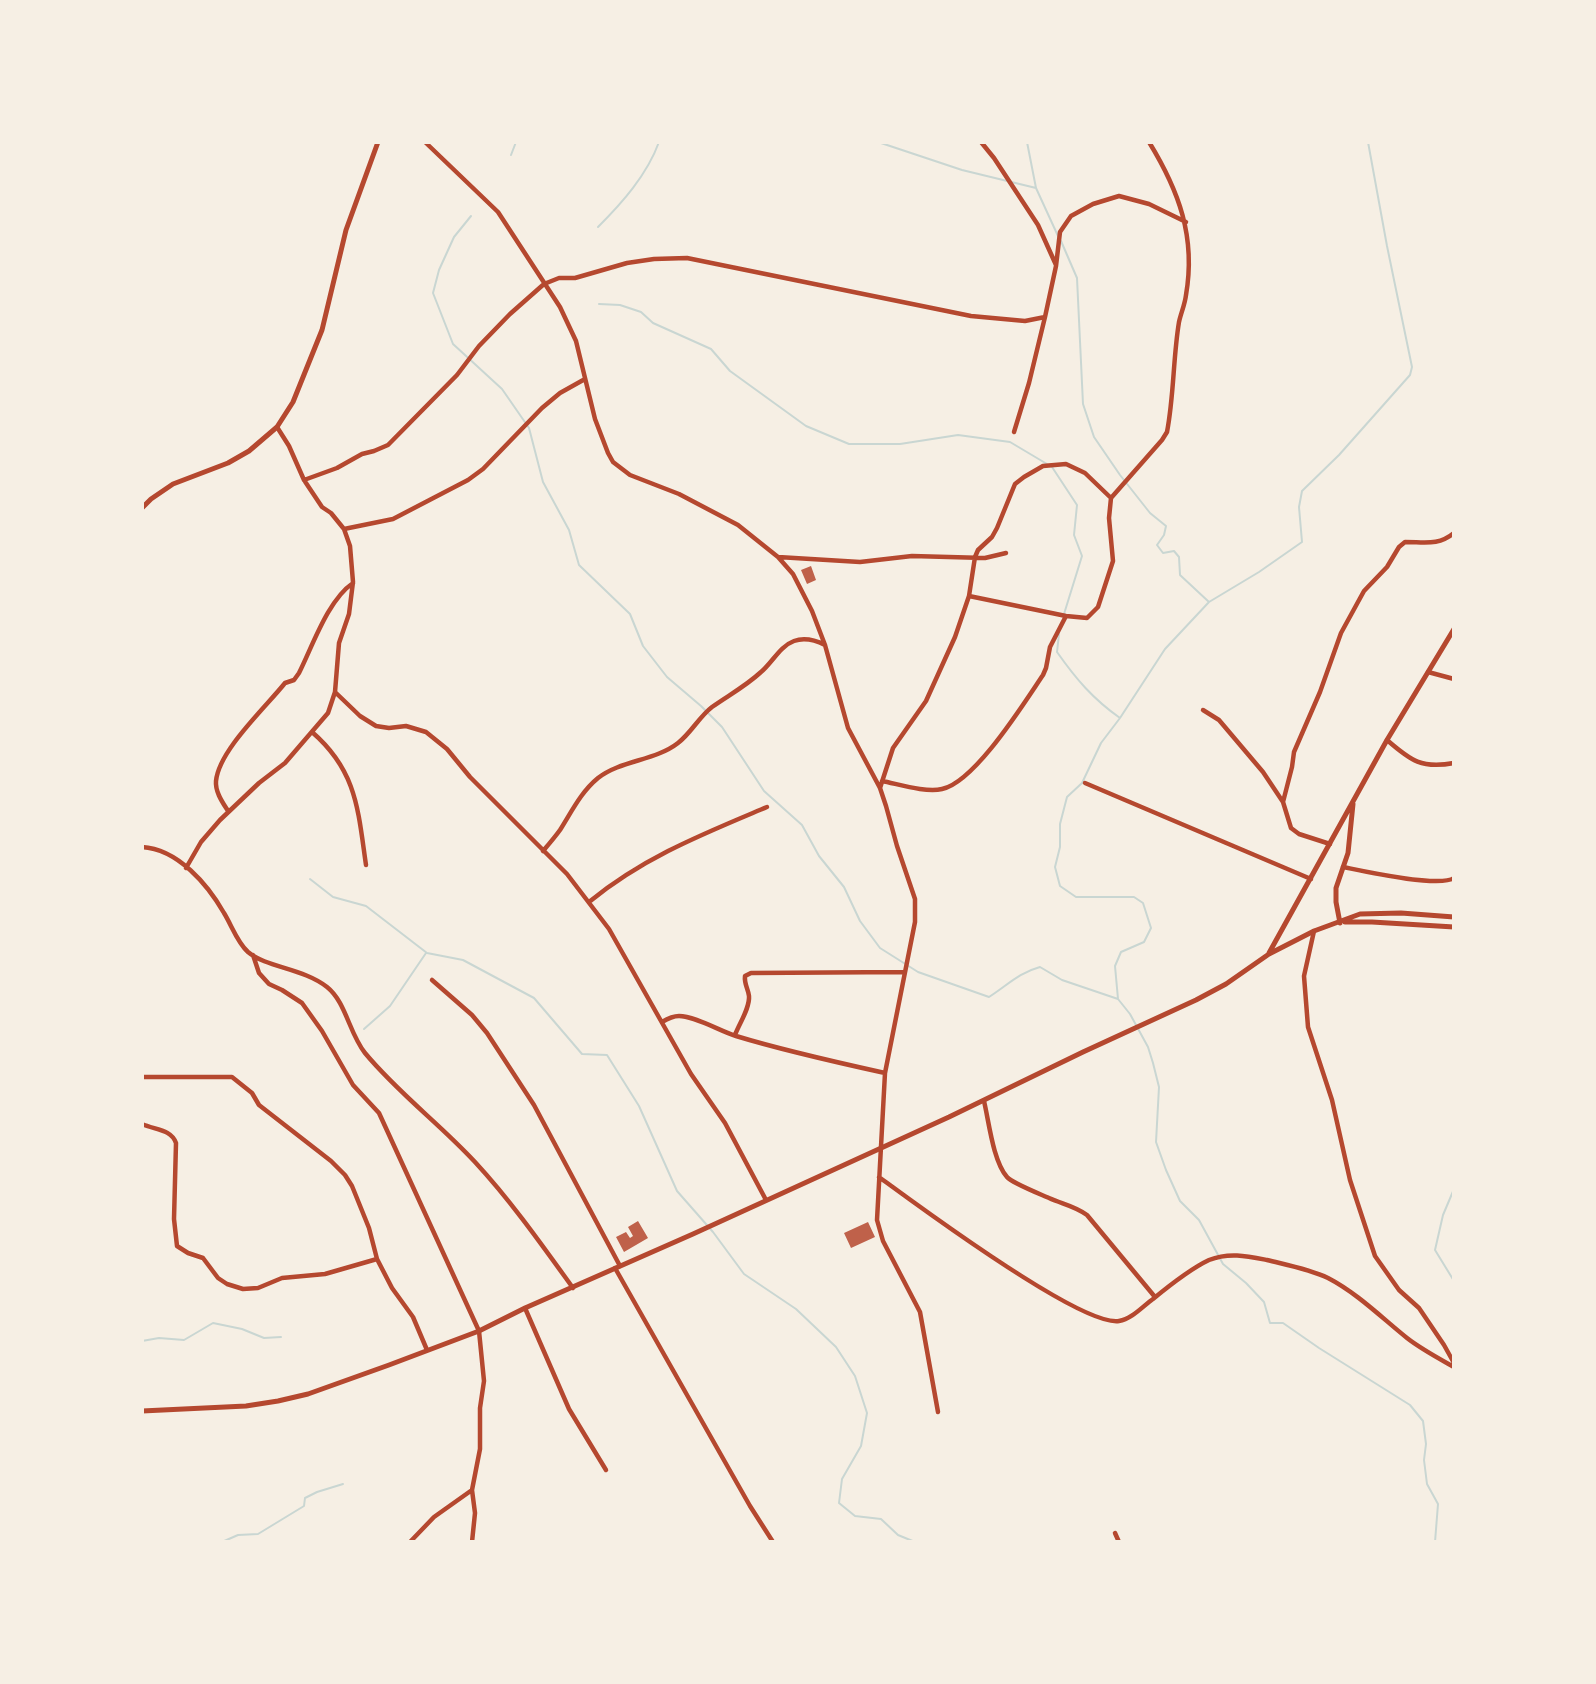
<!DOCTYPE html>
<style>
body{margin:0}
#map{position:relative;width:1596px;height:1684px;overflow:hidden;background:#f6efe4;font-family:Montserrat,sans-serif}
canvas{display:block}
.frame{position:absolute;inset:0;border:144px solid #f6efe4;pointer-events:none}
</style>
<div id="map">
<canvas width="1596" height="1684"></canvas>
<div class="frame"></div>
</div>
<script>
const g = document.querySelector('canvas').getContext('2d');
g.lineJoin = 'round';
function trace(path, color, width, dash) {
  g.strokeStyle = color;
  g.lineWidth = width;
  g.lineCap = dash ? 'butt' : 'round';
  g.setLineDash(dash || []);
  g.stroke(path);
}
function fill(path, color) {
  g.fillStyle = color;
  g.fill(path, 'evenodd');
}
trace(new Path2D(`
 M878,142L962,170L1036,188
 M1027,142L1036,188L1058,236
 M1368,142L1387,246L1412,367L1410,375L1339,455L1302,491L1299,507L1302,542L1259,572L1209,602L1165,649L1120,718L1101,743L1082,783L1067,797L1060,824V847L1055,867L1060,886L1076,897H1134L1143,903L1151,928L1144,942L1121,952L1115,966L1118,999L1130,1014L1148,1047L1153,1063L1159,1087L1156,1142L1166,1170L1180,1201L1199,1220L1223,1264L1246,1283L1264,1302L1270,1323H1283L1319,1348L1410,1405L1423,1421L1426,1444L1424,1460L1427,1484L1438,1504L1435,1542
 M511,155L516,142
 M471,216L454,237L439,270L433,293L453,344L502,389L529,428L543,482L569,530L579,565L630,614L643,646L667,677L701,706L722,727L764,791L802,825L819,856L844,887L860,921L880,948L918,972L989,997C1008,985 1018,973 1040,967L1062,980L1118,999
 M598,227C622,203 647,175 659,142
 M1061,241L1077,278L1083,404L1094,437L1120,475L1150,513L1166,526L1164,535L1157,545L1163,553L1174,551L1179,557L1180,575L1209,602
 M599,304L620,305L641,312L653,323L711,349L730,371L806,426L849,444H900L958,435L1010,442L1047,464
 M1052,467L1077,505L1074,535L1082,556L1064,614
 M1059,634L1057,652C1076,679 1093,699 1120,718
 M310,879L333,897L366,906L427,953L463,960L534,998L582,1054L607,1055L639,1106L677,1191L713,1232L744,1274L796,1309L836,1347L855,1376L867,1413L861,1446L842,1479L839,1503L855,1516L881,1519L898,1535L915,1542
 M364,1029L390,1006L426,953
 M1454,1189L1443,1215L1435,1250L1454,1281
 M142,1341L159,1338L184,1340L213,1323L242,1329L264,1338L281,1337
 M222,1542L238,1535L258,1534L304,1506L305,1498L317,1492L343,1484`), '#c9d6d2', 2);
fill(new Path2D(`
 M811,566L816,580L807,584L801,570Z
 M638,1221L648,1238L624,1252L616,1237L626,1232L630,1238L633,1236L628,1227Z
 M868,1222L875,1237L851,1248L844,1233Z`), '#bf614a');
trace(new Path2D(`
 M425,142L498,212L560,307L576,341L595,419L608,453L613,462L630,475L679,494L738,525L778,557L793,574L812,611L825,645L848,728L880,788L886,806L897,846L915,899V922L885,1073L877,1220L883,1241L920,1312L938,1412
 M981,142L994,158L1038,225L1056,265
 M1014,432L1029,383L1045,317
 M304,480L337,468L362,454L374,451L388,445L457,375L479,346L510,314L544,284L559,278H575L627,263L654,259L687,258L971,316L1025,321L1045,317L1056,266L1060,232L1071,216L1093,204L1119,196L1149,204L1186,222
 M344,529L393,519L468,480L483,469L542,408L560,393L585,379
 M778,557L860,562L912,556L985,558L1006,553
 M969,596L1066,616L1087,618L1098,607L1113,561L1109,518L1111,498L1162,440L1167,432C1174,396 1173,358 1179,322C1181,313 1185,304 1186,295C1196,237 1179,191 1149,142
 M1428,672L1454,679
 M335,692L360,716L376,726L389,728L406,726L426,732L447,749L470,777L567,874L609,929L691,1074L725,1123L766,1200
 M1203,710L1219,720L1263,772L1283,802L1291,828L1299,834L1330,844
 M312,732C357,771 358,810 366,865
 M1387,740C1411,761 1422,769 1454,763
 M882,781C898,784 926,793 942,789C975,782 1024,703 1043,675L1046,668L1050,647L1066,616
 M1085,783L1311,879
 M880,788L893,748L926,701L955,637L969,596L975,557L978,550L992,537L997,528L1015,484L1024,477L1043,466L1066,464L1085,473L1111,498
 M1283,802L1292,767L1294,752L1320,692L1341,633L1364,591L1387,567L1399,547L1405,542C1425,542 1438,546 1454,533
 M228,811C223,803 215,792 216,781C219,750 266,707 285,683L294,680L299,673C313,645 328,600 353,583
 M142,847C178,849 208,885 224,913C232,926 237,942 248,952C267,968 303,968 327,987C346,1002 349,1033 365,1053C398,1093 440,1124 475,1162C511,1201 542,1245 573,1288
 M543,851C549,844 555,837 560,830C572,811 581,792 598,778C621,760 655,761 678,743C691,733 699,717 712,707C729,695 746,686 761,672C772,663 780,646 794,641C805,637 815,640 825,645
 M1343,867C1363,871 1439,888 1454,878
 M186,868L201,842L220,820L259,783L285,763L328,713L335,692L339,643L349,614L353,582L350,546L344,529L331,513L322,507L304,480L289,446L277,427
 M589,902C644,857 703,834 767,807
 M1314,931L1304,976L1308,1027L1332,1100L1350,1180L1375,1256L1399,1290L1419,1308L1444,1345L1454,1363
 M253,955L259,973L269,984L282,990L302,1003L322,1031L353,1085L379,1113L479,1331L484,1381L480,1408V1449L472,1490L434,1517L410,1542
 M432,980L472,1015L487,1033L534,1105L620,1266
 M662,1022C667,1019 673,1016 679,1016C695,1016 720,1031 736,1036C785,1051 835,1062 885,1073
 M735,1035C739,1024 750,1008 749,996C748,988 744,984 745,976L751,973L905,972
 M142,1077H232L252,1093L259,1105L331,1161L345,1175L352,1186L369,1228L377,1259L392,1288L413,1317L427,1350
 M984,1101C989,1122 993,1161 1007,1177C1012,1183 1040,1194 1049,1198C1062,1204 1075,1206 1087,1215L1155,1297
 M142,1124C155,1130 171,1129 176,1143L174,1219L177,1246L188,1253L203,1258L218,1278L227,1284L243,1289L258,1288L282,1278L325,1274L377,1259
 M879,1177C916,1204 1081,1327 1119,1321C1132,1319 1143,1306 1153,1299C1170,1285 1190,1269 1209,1260C1229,1252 1247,1256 1267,1260C1287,1265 1309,1269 1328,1278C1357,1293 1382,1318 1407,1338C1421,1349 1438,1358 1454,1367
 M615,1268L750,1506L773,1542
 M525,1308L569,1409L606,1470
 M472,1490L475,1513L472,1542
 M1115,1533L1119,1542`), '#b5482f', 4.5);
trace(new Path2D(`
 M142,508L151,499L173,484L228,463L249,451L277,427L293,402L322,330L346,230L378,142
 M1345,922H1372L1454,927
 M1340,923L1336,902V888L1348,853L1353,804
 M1269,953L1387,740L1454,629
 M142,1411L246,1406L278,1401L308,1394L389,1365L479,1331L525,1308L693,1234L949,1117L1083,1052L1196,1000L1226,984L1269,954L1314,931L1360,914L1401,913L1454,917`), '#b5482f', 5);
</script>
